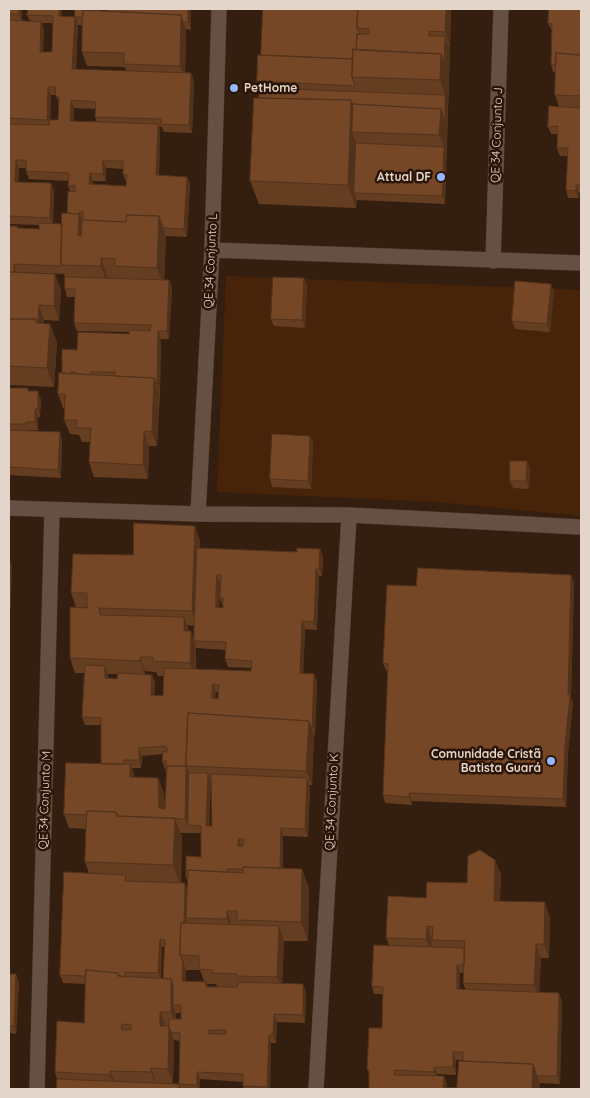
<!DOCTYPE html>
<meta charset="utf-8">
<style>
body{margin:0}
#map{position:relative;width:590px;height:1098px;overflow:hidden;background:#341e0f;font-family:Quicksand,sans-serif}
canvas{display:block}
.frame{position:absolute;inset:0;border:10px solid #e4d5cb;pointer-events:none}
</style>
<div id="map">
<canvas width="590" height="1098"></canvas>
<div class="frame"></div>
</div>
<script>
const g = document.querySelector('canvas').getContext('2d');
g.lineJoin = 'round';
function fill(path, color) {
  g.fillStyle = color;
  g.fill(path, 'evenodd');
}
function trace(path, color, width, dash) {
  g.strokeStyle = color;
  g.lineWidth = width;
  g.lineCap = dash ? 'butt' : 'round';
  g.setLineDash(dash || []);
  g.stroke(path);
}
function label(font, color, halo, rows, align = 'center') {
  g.font = font + ' Quicksand,sans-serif';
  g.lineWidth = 5;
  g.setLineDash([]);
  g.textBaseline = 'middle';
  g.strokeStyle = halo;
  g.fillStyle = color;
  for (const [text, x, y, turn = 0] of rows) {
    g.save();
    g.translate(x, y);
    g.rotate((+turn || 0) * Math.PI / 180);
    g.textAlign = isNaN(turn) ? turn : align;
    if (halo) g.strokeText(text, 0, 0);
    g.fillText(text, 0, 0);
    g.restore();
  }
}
fill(new Path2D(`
 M226,276L581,290V516L436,502L217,492Z`), '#472409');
const street = new Path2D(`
 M212,250L581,263
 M493,261L501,9
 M9,508L198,514L349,515L581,527
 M198,514L212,250L219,9
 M37,1089L52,510
 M316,1089L349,515`);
trace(street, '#503b2d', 16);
trace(street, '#665043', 15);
fill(new Path2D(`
 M9,9H22V21H30L27,15L75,17V9H97V11H106L191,9V30L186,29L185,73H191L194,81L192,133L164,132L162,127H159L160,132L159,175L187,177L190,185L187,237L166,236L164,280H169L172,288L169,339H161L160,392L157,446H149L148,479L94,477L89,462L90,442H82L79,435L70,434L64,420L65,408H63L58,394L62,373L77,350L129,334V332L77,331L74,323L75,297H67L65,289V277L64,274L16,272V273L61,289L59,321L44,320V324H50L57,343L54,387L9,385V226L18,228L39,229V225L9,224ZM41,23H53L52,52H43L44,29ZM78,25H82V52L87,66L125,67L126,71L76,69ZM51,95H56L59,105L58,120H50ZM74,108L95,109V117L97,122L73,121ZM19,168H26V171L29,179L68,181V186L70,191L67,213L62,224L53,223L54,191L51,183L18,182ZM106,168L123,169V174L126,182V186L93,184V181H106Z
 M263,9H451L450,47L449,46L450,50L445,204L357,200L356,208L259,204L250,181L259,98L260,88L257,81L261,55Z
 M581,9V193H579V198H568L566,190L568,156H560L557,148L558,134H551L548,127L559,107L555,95L556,73L553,72L551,65L552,31L548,23Z
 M304,278L307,286L305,328L274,326L271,319Z
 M554,292L550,332L515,329L512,321Z
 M9,388H28L29,391L41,399L40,417H38V430H29V431L62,440L61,478L9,475Z
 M310,436L313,443L311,489L272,487L270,479Z
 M527,461L530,469L529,489L513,488L510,481Z
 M200,540V548L297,552L320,549L323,557L322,576H319L317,630L305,629L303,673L314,674L317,682L315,735H314L312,785H310L308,837L283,836V868L309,888L308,941H284L282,983L306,992L305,1023L277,1022L276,1043H271L270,1089H244L243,1086V1082L200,1079V1089H57V1079L55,1072L84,1023L86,984L63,983L60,975L89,873L85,862L86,829L69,828L64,814L101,764V725H85L82,717L84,673H75L70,658L87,607H76L71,593L133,555ZM220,598L222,605L223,608L219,607ZM187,625L194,626V638L189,631ZM196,648L225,650V659L228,667L252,668L251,671L196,669ZM145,671L156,672L158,676H164L163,696L154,695L155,682L145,674ZM108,674H118L117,679L108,678ZM216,692H218V699L215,698ZM163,754L162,761L165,769H166V774L165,809L164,793L158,778L135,777L132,768H141L142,756ZM211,781L212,826H209ZM180,833H201V857L186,877L188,883V889L181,883L182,837ZM162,947H164L163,978H161ZM186,970H200L204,981H185ZM207,984H216L217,987H208ZM176,1013H181V1019H176ZM174,1040L180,1041L179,1084L181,1089L179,1084L156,1083H173Z
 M571,575L574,583L571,698L573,702L568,753L566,807L412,801V805L385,803L383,795L388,671H386L383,663L416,586Z
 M501,874L500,901L550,917L549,958H541L539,992L562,1001L560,1084L540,1083L539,1089H369V1075L367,1069L382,1028L383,994H374L372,986L389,945L386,938L426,898L467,883ZM460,973H464L463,983L466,990L460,989ZM456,1060H463L457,1088L446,1087L447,1084L444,1076H437V1074L456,1075Z
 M9,974L19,982L16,1034L9,1033Z`), '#653d21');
fill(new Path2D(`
 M19,9H22V22L19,14Z
 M59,9H62L61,24L59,16Z
 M188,9H191V30L188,22Z
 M446,9H451L450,47L445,32Z
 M181,15L186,29L185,80L180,66Z
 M75,17L78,25L75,76L72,69Z
 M41,22L44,29L42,59L40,52Z
 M445,36L450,50L448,103L440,80L441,54Z
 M191,73L194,81L192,133L189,125Z
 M48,87L51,95L50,128L47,120Z
 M445,95L448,103L445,204L442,196L444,147L439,135L441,109Z
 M71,100L74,108L73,128L70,121Z
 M351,100L360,123L352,132L359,151L354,193L357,200L356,208L348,185Z
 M158,124L160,132L159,183L156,175Z
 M16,160L19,168L18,189L15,182Z
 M103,161L106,168V181L103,174Z
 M90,173L93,181L92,192L89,184Z
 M187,177L190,185L187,237L184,229Z
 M51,183L54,191L53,226L50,218Z
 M576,185L579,193V198L576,191Z
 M79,214L86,233L85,256L78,236Z
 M159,216L166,236L164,287L157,268Z
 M101,258L108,278V286L101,266Z
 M14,264L16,272V282L14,274Z
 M55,274L61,289L59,321L54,306Z
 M304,278L307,286L305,328L302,320Z
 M169,280L172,288L169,339L167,331Z
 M551,284L554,292L550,332L547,324Z
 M39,305L44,320L43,336L38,321Z
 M50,324L57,343L54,387L47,368Z
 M158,331L161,339L160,392L157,384Z
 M154,378L159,392L157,446L152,432Z
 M38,391L41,399L40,417L38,409Z
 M35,409L38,417V430L35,422Z
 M144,431L149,446L148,479L143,465Z
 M60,432L62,440L61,478L58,470Z
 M310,436L313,443L311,489L308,481Z
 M527,461L530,469L529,489L526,481Z
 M195,526L200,540L197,626L192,611Z
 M320,549L323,557L322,576L319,569Z
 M9,558L12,566L11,609L9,604Z
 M316,569L319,576L317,630L314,622Z
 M217,575L220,583L219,615L216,607Z
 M571,575L574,583L571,698L573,702L568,753L566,807L563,799L568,694Z
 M184,617L189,632L184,631Z
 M302,621L305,629L303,681L300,673Z
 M191,631L195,641H194L196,648L195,677L190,663Z
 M140,657L145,671V675L140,661Z
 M105,666L108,674V686L105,678Z
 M314,674L317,682L315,735L312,727Z
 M152,675L155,682L154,703L151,695Z
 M213,684L216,692L215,706L212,698Z
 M309,721L314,735L312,785L306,771Z
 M139,748L142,756L141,768L139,760Z
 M130,764L136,779L130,777Z
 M186,766L192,780L188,825L185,819Z
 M208,773L211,781L209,834L206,826Z
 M158,778L164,793L165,818L159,808Z
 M307,778L310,786L308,837L305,829Z
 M409,793L412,801V805L409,797Z
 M175,818L182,837L180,885L173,865Z
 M281,828L283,836V878L280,870Z
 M239,839L242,847L238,846Z
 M495,860L501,874L499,916L494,901Z
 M302,869L309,888L308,941L301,922Z
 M185,883L188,891L186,918L187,920L186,956H183Z
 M545,902L550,917L549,958L544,944Z
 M227,911L234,931V939L227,919Z
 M279,926L284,941L282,991L277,977Z
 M427,926L432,940L431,954L426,939Z
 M160,939L162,947L161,981L158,973Z
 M536,944L541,958L539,999L534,985Z
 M183,962L186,970L185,988L182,981Z
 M457,965L460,973V997L457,989Z
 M16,974L19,982L16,1034L14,1026Z
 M171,979L176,993L173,1005L176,1013V1027L171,1012Z
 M303,984L306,992L305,1023L303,1015Z
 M559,993L562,1001L560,1084L557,1076Z
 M160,1012L166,1027L160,1026Z
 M274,1014L277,1022L276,1043L273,1035Z
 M169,1026L174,1040L173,1083L168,1069Z
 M269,1035L271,1043L270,1089H268L267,1087Z
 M453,1052L456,1060V1075L453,1067Z
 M533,1064L540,1083L539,1089H532Z
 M434,1067L437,1074V1079L434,1072Z
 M151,1068L156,1083V1086L151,1072Z
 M110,1071L116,1085V1089L110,1075Z
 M197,1072L200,1079V1089H199L197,1085Z
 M444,1076L447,1084L446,1089L443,1087Z`), '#53321b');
const building = new Path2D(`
 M9,9H19V14H9Z
 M28,9H59V16L75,17L72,69L191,73L189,125L161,124V119L95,117L96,102L71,100L70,121L158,124L156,175L187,177L184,229L163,228L159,216L127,215L126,222L82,220L81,218H83V212H79L81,218L79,214L67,213L68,191L75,192V185L68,186L69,173L26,171V160H16L15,182L51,183L50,218L9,216V124L49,125V120H58L59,97H56L55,87H48L47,120L9,118V20L41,22L40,52H52L53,16L27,15ZM103,161H123V174L127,175L126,186L89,184L90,173L103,174Z
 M75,9H94L93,11L83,10V17H75Z
 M106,9H188V22H183L181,15L106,11Z
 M263,9H358L357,28L360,34H357L356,50L353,49V59L261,55Z
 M358,9H446L445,32L429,31V36H445L444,63L441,54L356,50L357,34H369V29L357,28Z
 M549,9H581V55L556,53V65H551L552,24L548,23Z
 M83,10L181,15L180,66L124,64V53L82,52Z
 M353,49L441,54L440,80L352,77Z
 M556,53L581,55V96L555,95Z
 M258,55L353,59L352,77L355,86L257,81Z
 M260,88L445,95V121L441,109L353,104L351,100L259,98Z
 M254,98L351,100L348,185L250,181Z
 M353,104L441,109L439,135L352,132Z
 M549,106L581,108V185H576V191L566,190L568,148H557L558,126L548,127Z
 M356,143L444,147L442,196L354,193Z
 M62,213L79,214L78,236H81L82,220L126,222L127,215L159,216L157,268L115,266V259L101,258V266L61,265Z
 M39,223L62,224L61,266L14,264V272H9V226H17V228L39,229Z
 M9,272L55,274L54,306L39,305L38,321H36V319H9Z
 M65,277L169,280L167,331H158L157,384L154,378L115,376V372H91L90,375L76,374V372H71V374L62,373V349L77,350L78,332L129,334L130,330L150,331L151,325L74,323L75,289H65Z
 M273,277L304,278L302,320L271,319Z
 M515,281L551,284L547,324L512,321Z
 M9,319H36V323L50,324L47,368L9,366Z
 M59,373L154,378L152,432L144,431L143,465L89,462L91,428H76L77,420H64L65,394H58Z
 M9,388H28V391H38V409H35V422H26V424H9V429Z
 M9,430L60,432L58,470L9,467Z
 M272,434L310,436L308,481L270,479Z
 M510,461H527L526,481H510Z
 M134,523L195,526L192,611L99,608L100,615L184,617V631H191L190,663L153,661V657H140V661L70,658V607L87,608V593H71L73,554L133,555Z
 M197,548L297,552V548L320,549L319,569H316L314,622L302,621L300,673L314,674L312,727H311L309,721L188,713L186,766H167L166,772V761H162L163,752H167V748L165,746L139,748V760H124V764H101V718L82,717L85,665L105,666V678L117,679L118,673L152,675L151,695L163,696L164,668L251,671L252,661L225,659L226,642L194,641ZM217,575H221L220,598H223V608L216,607ZM213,684L219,685L218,699L212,698Z
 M418,568L571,575L568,694L570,695L565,746L563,799L409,793V797L383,795L388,664L383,663L387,585L416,586Z
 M188,713L309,721L306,771L186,766Z
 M66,763L130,764V777L158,778L159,808L165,809L167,766H186L185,819L118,816L116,812L87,811V815L64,814Z
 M189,773H208L206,826H212L211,774L307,778L305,829L281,828L280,868L243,867V869H227V872L188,870V877H186V856L201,857V826L188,825ZM239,839H244L243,846H238Z
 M87,811L116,812V816L175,818L173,865L85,862Z
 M480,850L495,860L494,901L545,902L544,944H536L534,985L463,983L465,941L432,940L433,927L427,926L426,939L386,938L388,896L426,898L427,882L467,883L468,856Z
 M243,867L302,869L301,922L237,920V911H227V919L186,918L188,870L243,873Z
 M64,872L126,875L125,881L185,883L184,923H181L180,955L183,962L182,981L206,982V987H237L239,982L303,984V1015L274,1014L273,1035H269L267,1087L243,1086V1074L197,1072V1085L179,1084L180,1033L171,1032L169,1027V1019H181V1005H173V985L171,979L163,978L165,940L160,939L158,973L125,972V977H120L118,973L86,970V976L60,975ZM209,1030H226V1034H209Z
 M181,923L279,926L277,977L236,976L237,974L212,973L213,970L199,969V956L180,955Z
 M374,945L464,948V965H457V989L559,993L557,1076H537L533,1064L463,1061V1052H453V1067H434V1072L394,1070V1075L444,1076L443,1087L457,1088V1089H369V1070L367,1069L369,1028H382L383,987L372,986Z
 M86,970L118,973V976L171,979V1012H160V1026H169L168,1069L151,1068V1072L110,1071V1075L55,1072L57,1021L84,1023ZM122,1024L131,1025V1030H122Z
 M9,974H16L14,1026H9Z
 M459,1061L533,1064L532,1089H457Z
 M57,1079L179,1084V1089H57Z`);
fill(building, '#764726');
trace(building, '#53321b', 1);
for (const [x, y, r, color] of [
 [234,88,5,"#94b7fd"],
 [441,177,5,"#94b7fd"],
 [551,761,5,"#94b7fd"]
]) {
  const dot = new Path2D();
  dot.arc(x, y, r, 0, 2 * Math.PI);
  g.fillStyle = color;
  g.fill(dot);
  trace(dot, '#291406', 2);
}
label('bold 12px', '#e4d5cb', '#291406', [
 ["PetHome",244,88,"left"],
 ["Attual DF",431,177],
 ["Comunidade Cristã",541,754],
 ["Batista Guará",541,768]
], 'right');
label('12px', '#e4d5cb', '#291406', [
 ["QE 34 Conjunto J",497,135,-88],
 ["QE 34 Conjunto L",211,261,-87],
 ["QE 34 Conjunto M",45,800,-88],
 ["QE 34 Conjunto K",332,802,-87]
]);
</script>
